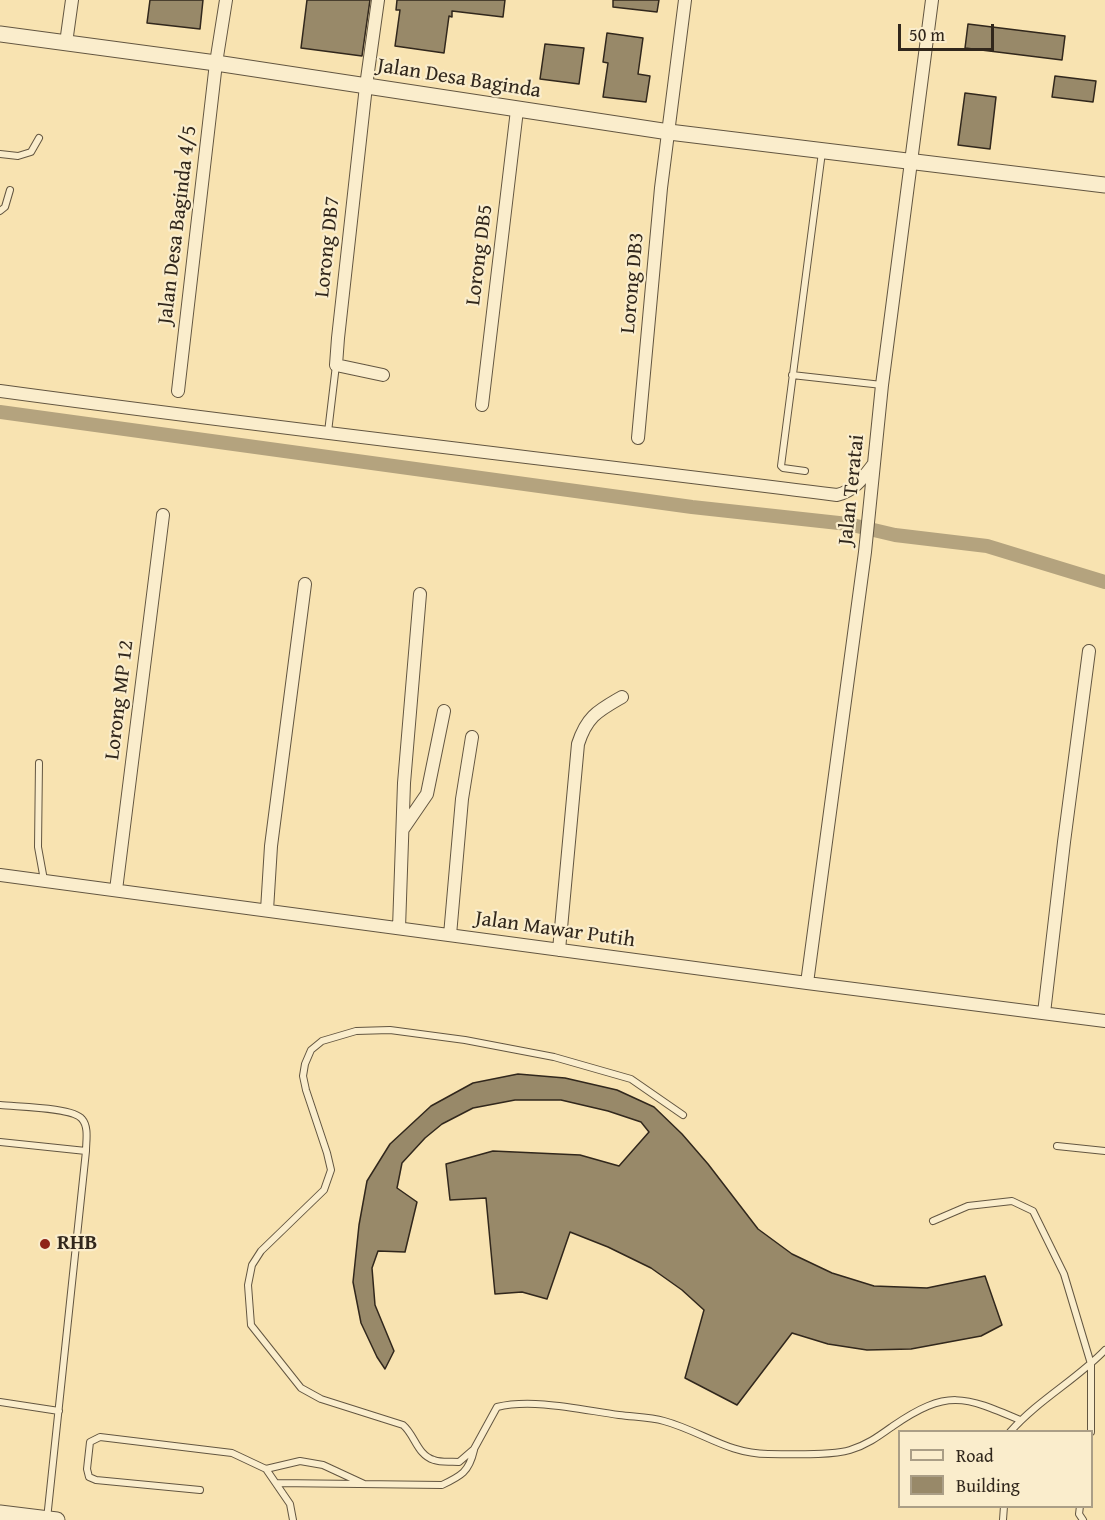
<!DOCTYPE html>
<style>
body{margin:0}
#map{position:relative;width:1105px;height:1520px;overflow:hidden;background:#f8e3b1;font-family:"Gentium Book Plus",serif}
canvas{display:block}
.legend{position:absolute;left:898px;top:1430px;width:195px;height:78px;box-sizing:border-box;background:#faedcc;border:2px solid #aa9e86;margin:0;padding:8px 10px;list-style:none;font-size:18px;color:#31271c}
.legend li{display:flex;align-items:center;gap:12px;height:30px}
.legend b{width:30px;border:2px solid #aa9e86}
.scale{position:absolute;left:898px;top:24px;width:96px;height:27px;box-sizing:border-box;border:3px solid #31271c;border-top:0;padding-left:8px;font-size:18px;line-height:21px;white-space:nowrap;color:#31271c;-webkit-text-stroke:4px #faedcc;paint-order:stroke}
</style>
<div id="map">
<canvas width="1105" height="1520"></canvas>
<ul class="legend">
<li><b style="height:8px;background:#faedcc"></b>Road</li>
<li><b style="height:16px;background:#988969"></b>Building</li>
</ul>
<div class="scale">50 m</div>
</div>
<script>
const g = document.querySelector('canvas').getContext('2d');
g.lineJoin = 'round';
function trace(path, color, width, dash) {
  g.strokeStyle = color;
  g.lineWidth = width;
  g.lineCap = dash ? 'butt' : 'round';
  g.setLineDash(dash || []);
  g.stroke(path);
}
function fill(path, color) {
  g.fillStyle = color;
  g.fill(path, 'evenodd');
}
function label(font, color, halo, rows, align = 'center') {
  g.font = font + ' "Gentium Book Plus",serif';
  g.lineWidth = 4.5;
  g.setLineDash([]);
  g.textBaseline = 'middle';
  g.strokeStyle = halo;
  g.fillStyle = color;
  for (const [text, x, y, turn = 0] of rows) {
    g.save();
    g.translate(x, y);
    g.rotate((+turn || 0) * Math.PI / 180);
    g.textAlign = isNaN(turn) ? turn : align;
    if (halo) g.strokeText(text, 0, 0);
    g.fillText(text, 0, 0);
    g.restore();
  }
}
trace(new Path2D(`
 M0,412L692,507L848,524L895,535L987,546L1105,582`), '#b4a37e', 14);
const building = new Path2D(`
 M150,0H203L200,29L147,23Z
 M307,0H370L362,56L301,48Z
 M397,0H505L503,17L452,11V17L449,16L444,53L395,46L400,10H396Z
 M613,0H659L657,12L613,7Z
 M968,24L1065,36L1062,60L965,48Z
 M607,33L643,38L638,74L650,76L646,102L603,97L608,63L603,62Z
 M545,44L584,48L579,84L540,79Z
 M1055,76L1096,81L1093,102L1052,97Z
 M965,93L996,97L990,149L958,145Z
 M518,1074L565,1078L617,1090L654,1107L682,1134L708,1164L758,1229L792,1254L832,1273L874,1286L927,1288L985,1276L1002,1325L981,1336L911,1349L867,1350L828,1344L792,1333L737,1405L685,1378L704,1310L682,1290L651,1268L608,1247L570,1232L547,1299L522,1292L495,1294L486,1198L450,1200L446,1164L493,1151L580,1155L619,1166L649,1132L641,1122L608,1111L561,1100H515L473,1108L442,1124L425,1138L402,1163L397,1188L417,1202L405,1252L378,1251L372,1268L375,1305L394,1351L385,1369L377,1357L361,1323L353,1282L359,1225L367,1181L390,1144L431,1106L473,1083Z`);
fill(building, '#988969');
trace(building, '#31271c', 1.5);
const service = new Path2D(`
 M0,154L18,156L31,152L39,138
 M0,211L5,207L10,190
 M792,375L882,385
 M328,432L336,365
 M805,471L783,468L781,466L822,152
 M39,763L38,847L44,880
 M0,1105C16,1107 73,1107 82,1119C89,1127 86,1141 86,1151
 M683,1115L631,1079L554,1057L465,1040L390,1030L356,1031L322,1041L311,1050L305,1064L303,1076L306,1090L327,1153L331,1170L324,1190L261,1251L252,1265L248,1285L251,1325L301,1388L321,1399L403,1425C415,1435 417,1455 434,1460C442,1463 452,1461 459,1462L474,1449L497,1407C533,1398 582,1410 619,1415C634,1417 650,1417 664,1421C701,1431 728,1454 768,1454C789,1454 831,1456 850,1450C867,1445 879,1436 893,1426C947,1389 964,1396 1020,1420
 M0,1142L86,1151L47,1519
 M1057,1146L1105,1151
 M933,1221L968,1206L1012,1201L1033,1211L1064,1274L1091,1364V1432
 M0,1402L59,1411
 M1010,1432C1038,1400 1076,1380 1105,1350
 M266,1469L300,1461L323,1465L364,1484
 M276,1483L442,1485C461,1476 469,1472 474,1450
 M200,1490L96,1480L89,1477L87,1469L90,1442L100,1437L232,1453L266,1469L290,1504L293,1520
 M1080,1506L1079,1514L1083,1520
 M1003,1520L1004,1506`);
const minor = new Path2D(`
 M378,0L366,86L338,338L336,365L383,375
 M66,43L72,0
 M0,391C279,429 558,460 837,495C854,491 863,478 873,465
 M178,391L216,63L226,0
 M482,405L517,110
 M638,438L661,188L685,0
 M403,829L427,794L444,711
 M0,875L807,983L1105,1021
 M116,890L163,515
 M267,910L271,846L305,584
 M399,928L404,783L420,594
 M450,935L462,799L472,737
 M559,950L578,744C587,716 598,711 622,697
 M807,983L865,552L882,385L932,0
 M1044,1013L1064,842L1089,651`);
const tertiary = new Path2D(`
 M0,34L216,63L669,132L1105,185
 M0,1513L57,1520`);
trace(service, '#635641', 8);
trace(minor, '#635641', 14);
trace(tertiary, '#635641', 17);
trace(service, '#faedcc', 6);
trace(minor, '#faedcc', 12);
trace(tertiary, '#faedcc', 15);
for (const [x, y, r, color] of [
 [45,1244,6,"#8f2418"]
]) {
  const dot = new Path2D();
  dot.arc(x, y, r, 0, 2 * Math.PI);
  g.fillStyle = color;
  g.fill(dot);
  trace(dot, '#faedcc', 2);
}
label('21px', '#31271c', '#faedcc', [
 ["Jalan Desa Baginda",459,79,9],
 ["Jalan Desa Baginda 4/5",178,225,-83],
 ["Lorong DB7",328,247,-84],
 ["Lorong DB5",480,255,-83],
 ["Lorong DB3",633,283,-85],
 ["Jalan Teratai",852,490,-84],
 ["Lorong MP 12",120,700,-83],
 ["Jalan Mawar Putih",555,930,8]
]);
label('bold 21px', '#31271c', '#faedcc', [
 ["RHB",57,1244]
], 'left');
</script>
